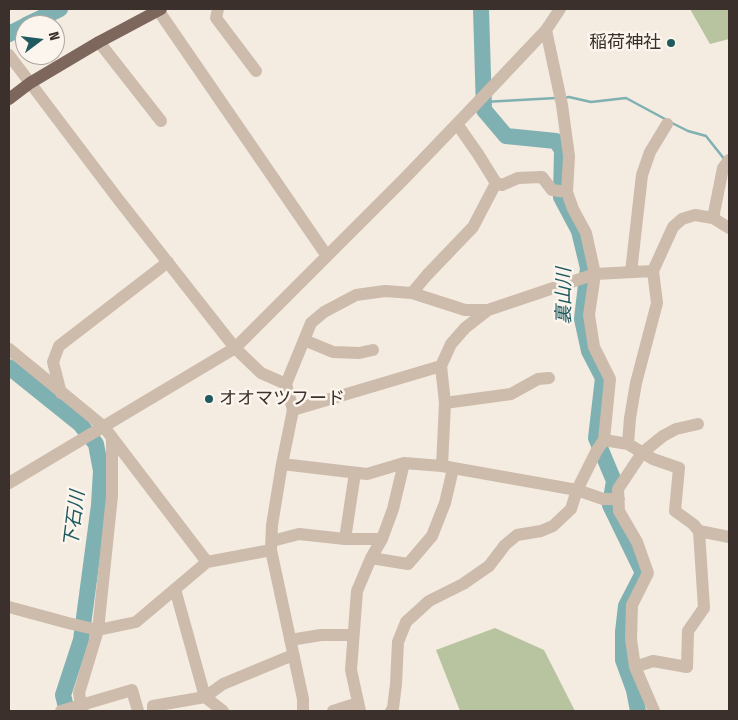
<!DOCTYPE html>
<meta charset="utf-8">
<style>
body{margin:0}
#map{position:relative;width:738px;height:720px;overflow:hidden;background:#f4ebe1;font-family:"Fira Sans Condensed",sans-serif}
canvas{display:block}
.frame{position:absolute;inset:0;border:10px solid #3b302b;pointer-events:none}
.north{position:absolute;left:15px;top:15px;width:50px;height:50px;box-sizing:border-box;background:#fbf5ee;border:1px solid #aea6a0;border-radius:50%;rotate:75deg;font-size:14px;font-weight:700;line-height:20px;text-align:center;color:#3b302b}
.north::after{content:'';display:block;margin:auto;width:18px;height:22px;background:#1f5a5e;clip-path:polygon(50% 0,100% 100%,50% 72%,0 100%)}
</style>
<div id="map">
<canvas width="738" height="720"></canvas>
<div class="frame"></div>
<div class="north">N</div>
</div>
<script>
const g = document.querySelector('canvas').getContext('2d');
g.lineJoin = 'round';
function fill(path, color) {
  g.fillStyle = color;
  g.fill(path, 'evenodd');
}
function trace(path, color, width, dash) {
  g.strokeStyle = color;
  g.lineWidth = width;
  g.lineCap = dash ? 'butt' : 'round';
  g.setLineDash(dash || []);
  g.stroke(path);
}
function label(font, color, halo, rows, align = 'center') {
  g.font = font + ' "Fira Sans Condensed","Noto Sans JP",sans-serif';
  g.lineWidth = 5;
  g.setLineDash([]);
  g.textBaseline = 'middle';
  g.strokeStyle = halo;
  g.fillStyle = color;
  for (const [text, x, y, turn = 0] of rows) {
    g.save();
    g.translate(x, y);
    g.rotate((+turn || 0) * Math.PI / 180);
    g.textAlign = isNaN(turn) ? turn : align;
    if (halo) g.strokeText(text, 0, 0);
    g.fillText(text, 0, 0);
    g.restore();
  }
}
fill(new Path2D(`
 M690,9H729V39L710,44Z
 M495,628L544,650L575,711H460L436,650Z`), '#b8c4a0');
trace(new Path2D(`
 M564,98L569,97L591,102L626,98L665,119
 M484,102L556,98
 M670,122L688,131L706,136L725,160`), '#7fb0b2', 2.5);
trace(new Path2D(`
 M481,9L484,110L506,136L556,141L562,150L561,197L579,231L588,268L582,319L589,351L603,378L596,438L614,481L610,505L643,573L626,606L623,632V660L634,690L638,711
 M26,25L60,9
 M9,34L25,26
 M9,367L80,424L96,444L101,471L99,505L81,640L63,695L67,711`), '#7fb0b2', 16);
trace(new Path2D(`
 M218,9L216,18L256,71
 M158,10L327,256
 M99,42L161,121
 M9,55L118,199L235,348L261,373L286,384
 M496,183L502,185L518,178L542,177L552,190L567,192
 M713,218L723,168L729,160
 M631,272L642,175L650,152L667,124
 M412,293L427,275L473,227L496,183L478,154L457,124
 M304,340L333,352L359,353L373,350
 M9,349L104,427L207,562
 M61,393L53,362L59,346L168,262
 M445,403L511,394L538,379L549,378
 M293,410L441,366
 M604,440L628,444L653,459L679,468L675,511L693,524L699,531L729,537
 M628,444L630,418L636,383L657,303L653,271L673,227L682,219L695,215L713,218L729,228
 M282,464L367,474L404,463L442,466L577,490L603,499H619
 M442,466L445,403L441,366L451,344L465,328L488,310
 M9,483L235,348L404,179L476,104L546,30L560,9
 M345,539L355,473
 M272,541L299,534L345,539H382
 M371,558L408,564L432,536L445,503L453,469
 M175,589L205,697L223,711
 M9,607L68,623L98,630L136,622L207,562L271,550
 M290,640L321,635H353
 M635,667L653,661L687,667L688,631L704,608L699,531
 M61,711L132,690L138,711
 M83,711L81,705L79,693L98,630L112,496V437
 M153,711V706L205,697L223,684L293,655
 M303,711V699L271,550L272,525L282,464L293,410L286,384L311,323L324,312L356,295L385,291L412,293L465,310H488L595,274L653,271
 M333,711L358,703
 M360,711L351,670L357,591L371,558L382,539L393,509L404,463
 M391,711L393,708L396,684L398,642L406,622L429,601L463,584L489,566L505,545L517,535L541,531L553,526L571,509L577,490L597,450L604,440L610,379L594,347L589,315L595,274L586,233L573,209L567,192L569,156L562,105L546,30
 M654,711L635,667L631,639L632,605L648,573L637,542L619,511L618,489L642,453L663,436L676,429L698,424`), '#cdbbac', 12);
trace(new Path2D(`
 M9,99L30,83L99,42L161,9`), '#7d675c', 12);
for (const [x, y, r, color] of [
 [671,43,5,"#1f5a5e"],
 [209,399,5,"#1f5a5e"]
]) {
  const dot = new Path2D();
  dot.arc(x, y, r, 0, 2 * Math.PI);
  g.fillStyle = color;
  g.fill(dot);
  trace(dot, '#fbf5ee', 2);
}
label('18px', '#3b302b', '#fbf5ee', [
 ["稲荷神社",661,43],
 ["オオマツフード",219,399,"left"]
], 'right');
label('italic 19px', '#1f5a5e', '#fbf5ee', [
 ["裏山川",565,296,-90],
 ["下石川",75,519,-83]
]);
</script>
